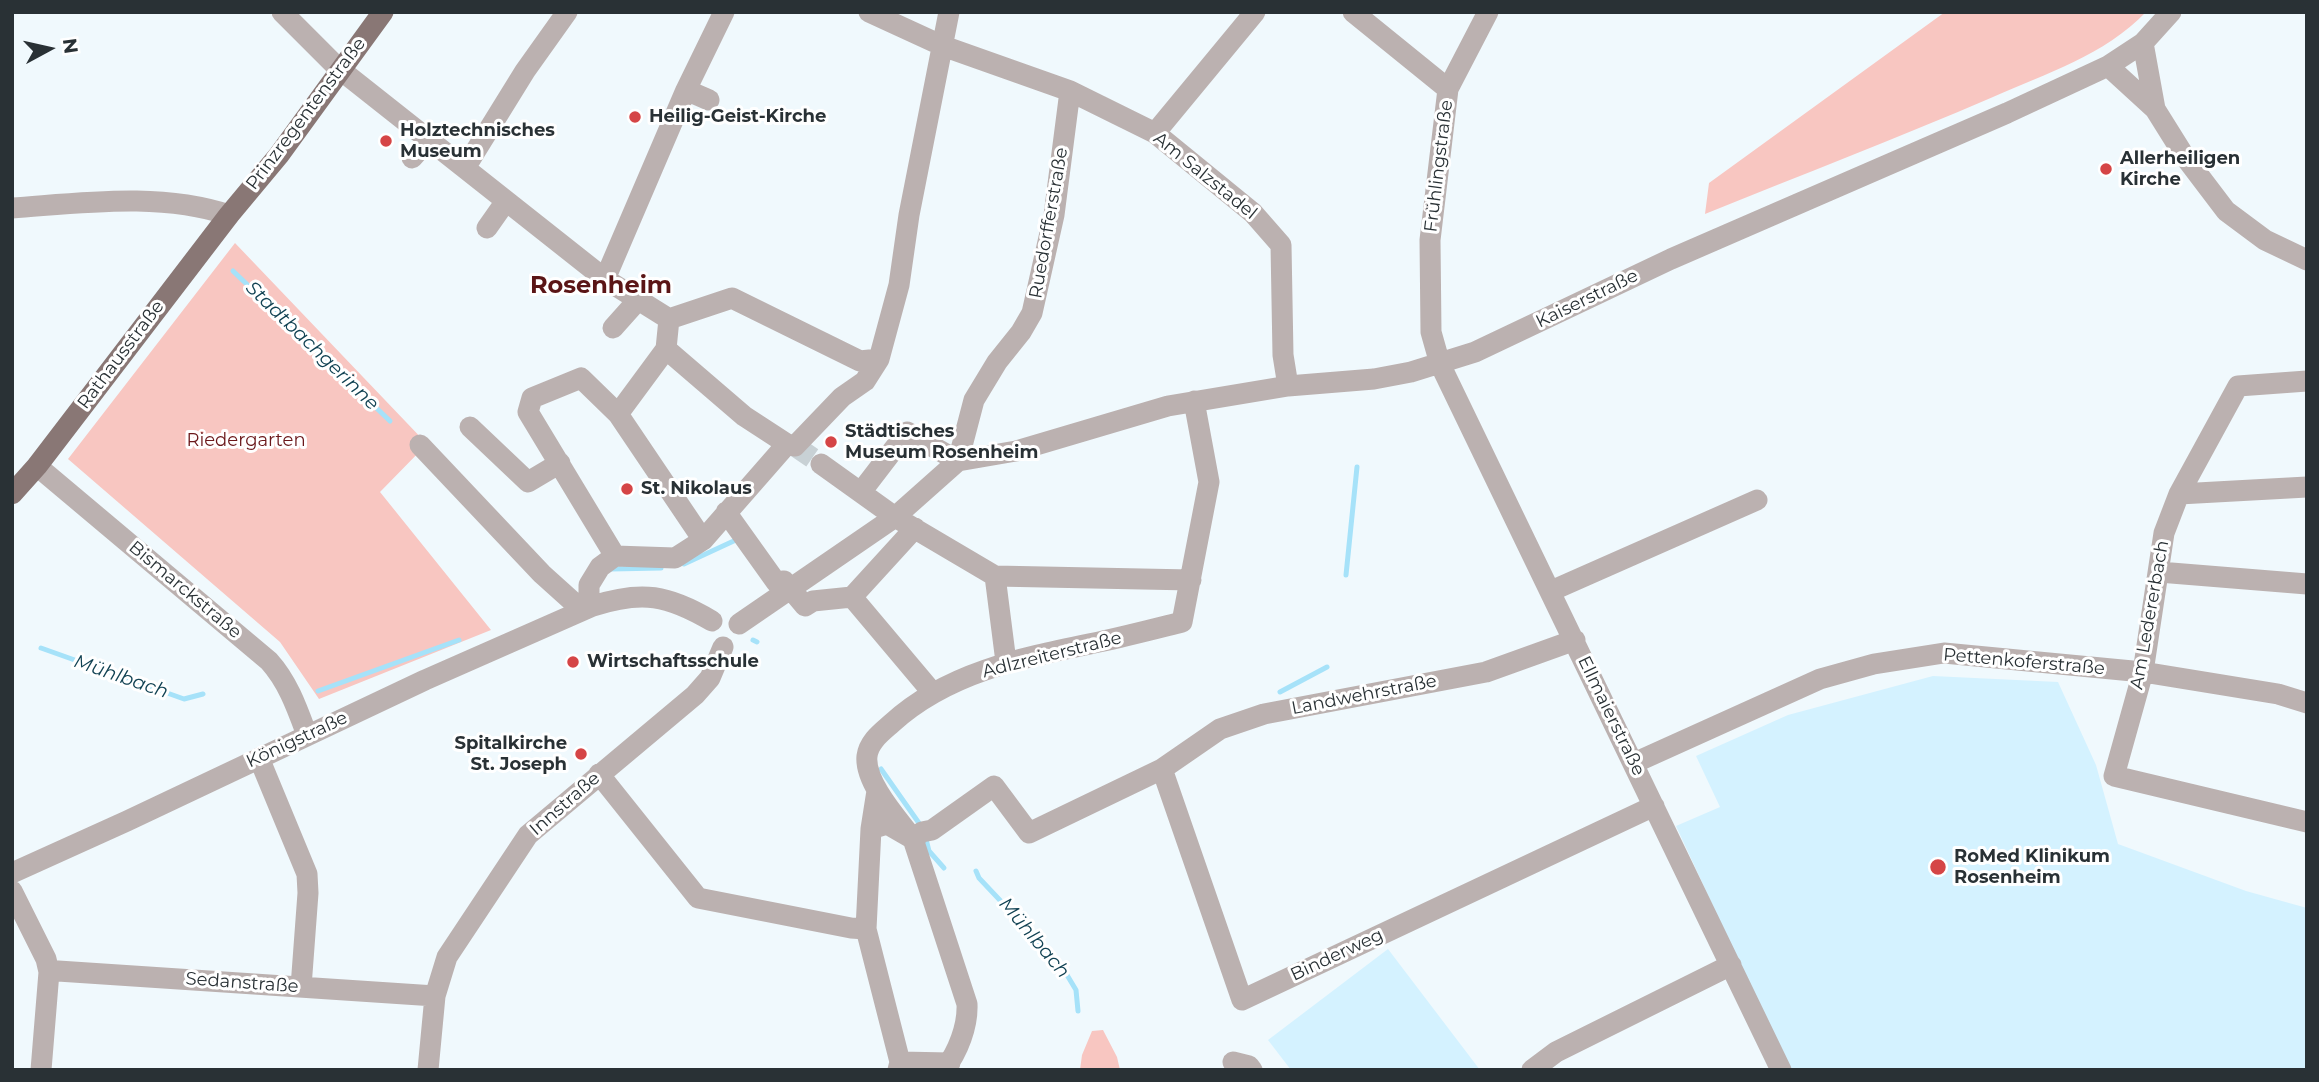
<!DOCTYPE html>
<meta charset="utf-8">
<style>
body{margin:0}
#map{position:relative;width:2319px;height:1082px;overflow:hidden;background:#f0f9fd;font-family:Montserrat,sans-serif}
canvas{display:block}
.frame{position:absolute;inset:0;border:14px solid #293135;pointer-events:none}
.north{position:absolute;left:14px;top:14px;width:70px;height:70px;-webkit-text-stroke:5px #fff;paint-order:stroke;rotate:82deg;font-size:19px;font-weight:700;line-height:28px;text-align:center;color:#293135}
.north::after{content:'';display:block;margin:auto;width:24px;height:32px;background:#293135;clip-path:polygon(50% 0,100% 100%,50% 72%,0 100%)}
</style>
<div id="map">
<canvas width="2319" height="1082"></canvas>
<div class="frame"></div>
<div class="north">N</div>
</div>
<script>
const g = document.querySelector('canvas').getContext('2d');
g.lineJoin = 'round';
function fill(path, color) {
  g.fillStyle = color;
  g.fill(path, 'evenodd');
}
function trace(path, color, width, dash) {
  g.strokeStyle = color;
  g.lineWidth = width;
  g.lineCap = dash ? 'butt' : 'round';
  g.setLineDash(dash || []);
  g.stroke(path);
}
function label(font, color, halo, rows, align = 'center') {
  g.font = font + ' Montserrat,sans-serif';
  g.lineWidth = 6;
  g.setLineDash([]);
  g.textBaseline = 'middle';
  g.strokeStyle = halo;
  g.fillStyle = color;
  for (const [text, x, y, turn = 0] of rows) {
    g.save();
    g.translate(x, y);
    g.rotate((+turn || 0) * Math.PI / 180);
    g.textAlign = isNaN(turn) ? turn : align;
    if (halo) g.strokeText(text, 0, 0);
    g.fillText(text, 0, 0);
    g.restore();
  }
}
fill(new Path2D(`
 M1933,676L2058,682L2096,765L2118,844L2246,891L2307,908V1070H1789L1676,826L1720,807L1696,756L1788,715Z
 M1388,949L1480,1070H1291L1268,1040Z`), '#d4f2ff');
fill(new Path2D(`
 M1945,12H2146C2105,55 2045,74 1993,97C1898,138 1801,175 1705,214L1709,183Z
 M235,243L427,444L380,492L491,630L319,699L280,642L68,459Z
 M1103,1030L1117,1057L1120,1070H1080L1082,1055L1092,1031Z`), '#f8c6c1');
trace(new Path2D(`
 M233,271L390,421
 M684,564L738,539
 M611,569L661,568
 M1346,575L1357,467
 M753,640L757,642
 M41,648L184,699L203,694
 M318,691L459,640
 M1280,692L1327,667
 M881,769L921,826
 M925,835L929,851L944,868
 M976,871L979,878L1061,965L1076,990L1078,1011`), '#a6e2f9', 5);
trace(new Path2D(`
 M795,446L821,464`), '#c8d1d5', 21, [21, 10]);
trace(new Path2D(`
 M282,12L334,64
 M869,12L943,46L1070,91L1155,133L1253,213L1281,245L1283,355L1288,386
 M1353,12L1448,89
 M1488,12L1448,89L1430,240L1431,332L1440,364L1781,1070
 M2143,43L2155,109
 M2108,66L2155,109L2185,157L2226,211L2265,240L2307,260
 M347,75L605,279L669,319L666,349L744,416L787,444L795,446L842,397L865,381L879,359L899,285L909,215L949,12
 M686,90L709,100
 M1155,133L1255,12
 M412,158L429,139
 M465,168L525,71L567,12
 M12,208C83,203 160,192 229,215
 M487,228L506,201
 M605,279L686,90L724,12
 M669,319L732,298L860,361L879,359
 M613,328L638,300
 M666,349L618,414L703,540
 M2307,381L2238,386L2179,494L2164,533L2143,672L2114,776L2307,822
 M470,427L528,482L560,463
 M420,445L542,574L582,610
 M958,461L1016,451L1168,406L1288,386L1374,379L1411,372L1475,352L1671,259L2007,113L2108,66L2143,43L2171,12
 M958,461L974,400L997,362L1021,332L1032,313L1054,215L1070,91
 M821,464L895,517L995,576L1191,580
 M37,466L269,661C288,682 297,708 307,735
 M861,492L907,432L958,461
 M2179,494L2307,487
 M726,512L776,582L784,581L805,606L813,601L852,597L932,692
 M615,556L528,412L532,398L581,378L618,414
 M2159,572L2307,584
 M995,576L1006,662
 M1551,591L1757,500
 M852,597L915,528
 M593,606L589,597V585L600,567L615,556L675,558L703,540L787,444
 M739,624L895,517L958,461
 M259,758L307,874L308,893L301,987
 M1634,763L1820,679L1874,664L1944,653L2143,672L2278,694L2307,703
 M1162,769L1242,1000L1654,806
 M599,774L698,898L851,928L866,929
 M877,791L871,829L887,824L913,839C898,819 864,782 867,756C869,741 882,732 892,723C949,671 1026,657 1099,642C1127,636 1154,629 1182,622L1209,482L1194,401
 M871,829L866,929L900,1062L898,1070
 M12,873L127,821L425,680L593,606C642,590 668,595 712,621
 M12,891L46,959L49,972L41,1070
 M49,972L58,971L435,996
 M900,1062L950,1063
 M1233,1062L1249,1066L1252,1070
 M428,1070L435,996L447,957L528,835L695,695L710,678L723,647
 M944,1070C958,1052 968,1026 967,1004L913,839L922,832L932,830L994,786L1029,833L1162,769L1220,729L1264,714L1486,672L1575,640
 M1532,1070L1556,1052L1731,965`), '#bbb1b0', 21);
trace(new Path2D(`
 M12,494L37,466L229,215L279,155L383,12`), '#897775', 21);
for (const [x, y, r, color] of [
 [635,117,7,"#d54546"],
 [386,141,7,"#d54546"],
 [2106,169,7,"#d54546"],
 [831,442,7,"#d54546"],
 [627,489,7,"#d54546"],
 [573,662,7,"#d54546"],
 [581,754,7,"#d54546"],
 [1938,867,9,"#d54546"]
]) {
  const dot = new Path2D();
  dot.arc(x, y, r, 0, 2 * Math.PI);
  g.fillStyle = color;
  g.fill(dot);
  trace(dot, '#fff', 2.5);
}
label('18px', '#293135', '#fff', [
 ["Prinzregentenstraße",306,114,-53],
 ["Frühlingstraße",1439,166,-83],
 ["Am Salzstadel",1205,176,39],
 ["Ruedorfferstraße",1049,223,-80],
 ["Kaiserstraße",1587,299,-26],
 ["Rathausstraße",121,355,-53],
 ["Bismarckstraße",185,590,40],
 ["Am Ledererbach",2150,615,-80],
 ["Adlzreiterstraße",1052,655,-14],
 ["Pettenkoferstraße",2024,662,5],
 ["Landwehrstraße",1364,695,-11],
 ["Ellmaierstraße",1611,716,64],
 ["Königstraße",297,740,-25],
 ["Innstraße",565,804,-41],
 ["Binderweg",1337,955,-25],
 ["Sedanstraße",242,983,4]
]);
label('bold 18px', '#293135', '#fff', [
 ["Heilig-Geist-Kirche",649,117],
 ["Holztechnisches",400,131],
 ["Museum",400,152],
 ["Allerheiligen",2120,159],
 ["Kirche",2120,180],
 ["Städtisches",845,432],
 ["Museum Rosenheim",845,453],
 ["St. Nikolaus",641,489],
 ["Wirtschaftsschule",587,662],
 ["Spitalkirche",567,744,"right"],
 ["St. Joseph",567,765,"right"],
 ["RoMed Klinikum",1954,857],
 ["Rosenheim",1954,878]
], 'left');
label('18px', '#6a171a', '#fff', [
 ["Riedergarten",246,441]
]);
label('italic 19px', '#114253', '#fff', [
 ["Stadtbachgerinne",312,346,44],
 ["Mühlbach",121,677,19],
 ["Mühlbach",1034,938,50]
]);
label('bold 24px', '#5a1516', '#fff', [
 ["Rosenheim",601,286]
]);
</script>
